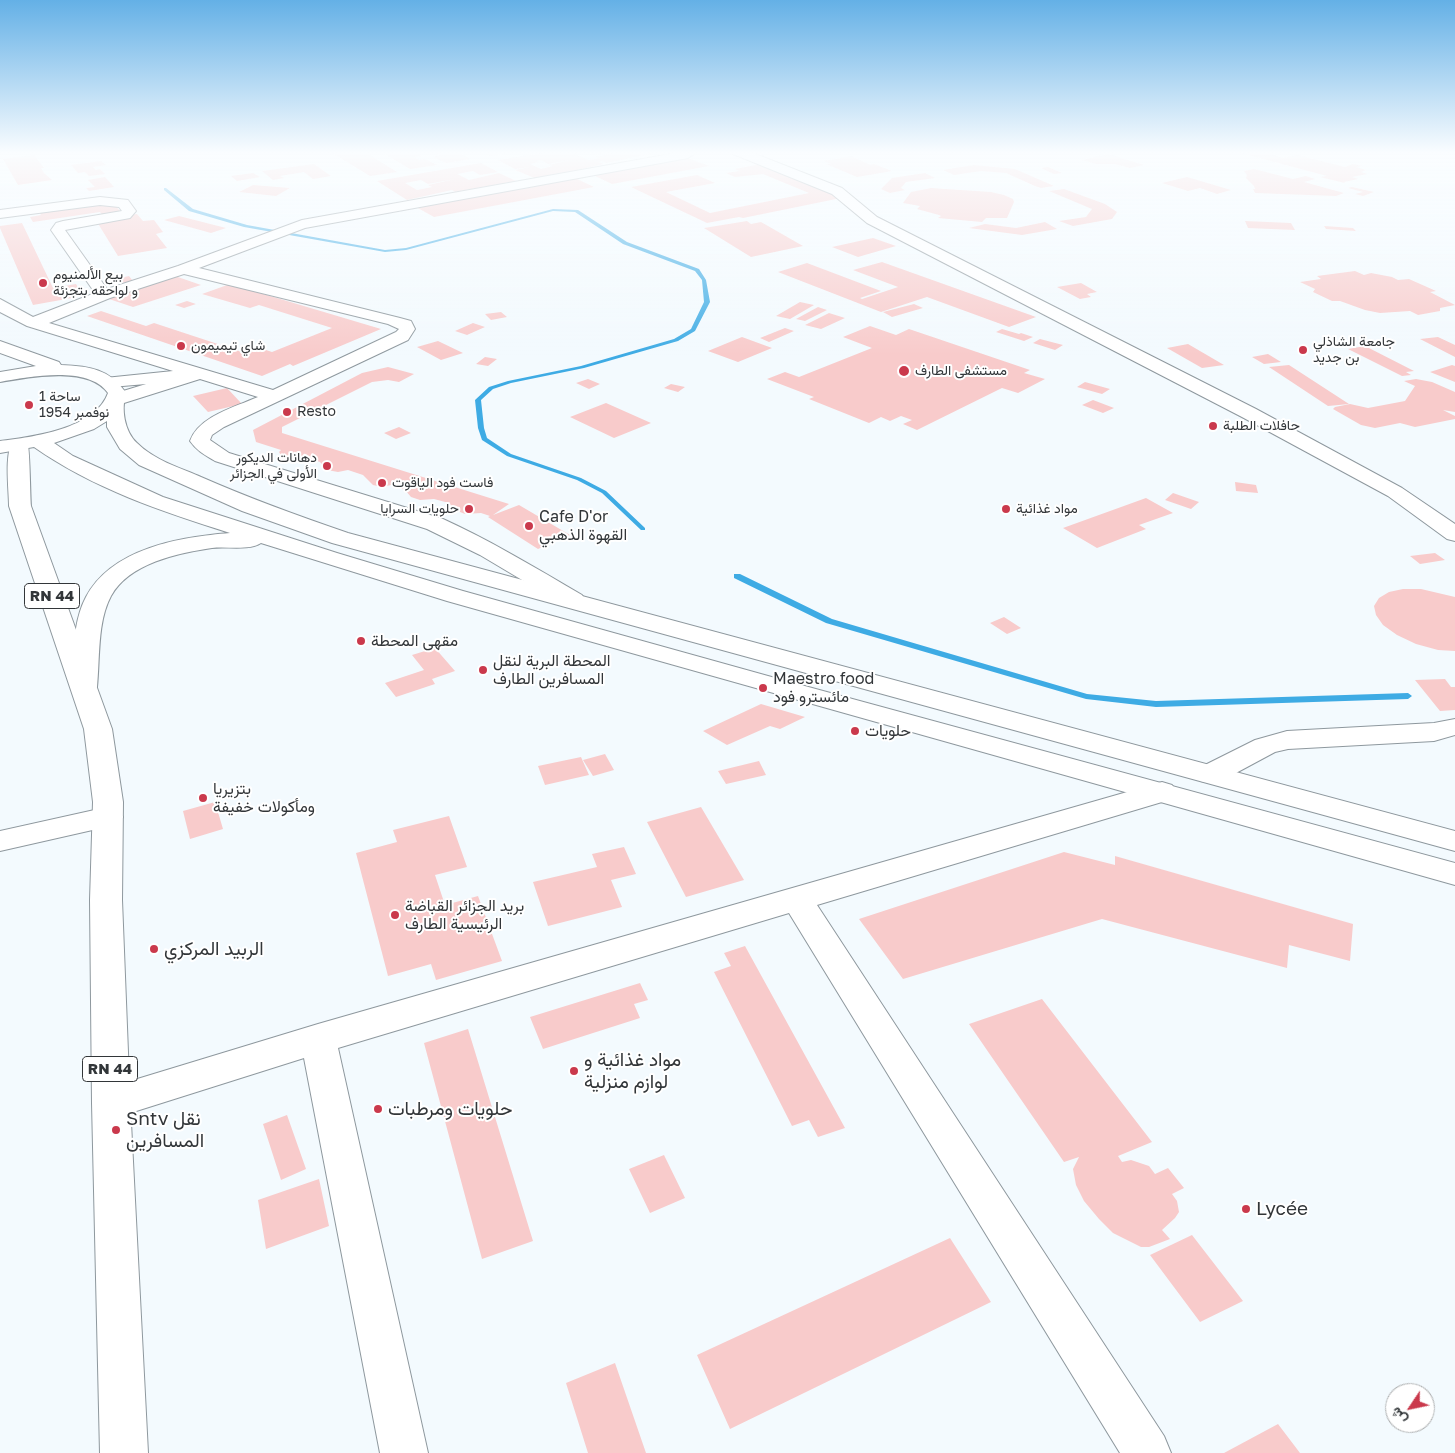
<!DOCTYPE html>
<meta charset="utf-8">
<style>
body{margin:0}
#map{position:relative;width:1455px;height:1453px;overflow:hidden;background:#f3fafe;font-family:"Golos Text",Vazirmatn,sans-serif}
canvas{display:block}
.north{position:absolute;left:1385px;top:1383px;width:50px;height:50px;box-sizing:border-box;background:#fff;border:1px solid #adafb0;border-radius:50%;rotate:236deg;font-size:14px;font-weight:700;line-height:20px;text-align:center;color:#323639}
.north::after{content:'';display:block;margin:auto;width:18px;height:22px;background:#ca394c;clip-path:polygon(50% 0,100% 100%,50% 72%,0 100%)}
</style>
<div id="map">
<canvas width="1455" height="1453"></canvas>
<div class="north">ش</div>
</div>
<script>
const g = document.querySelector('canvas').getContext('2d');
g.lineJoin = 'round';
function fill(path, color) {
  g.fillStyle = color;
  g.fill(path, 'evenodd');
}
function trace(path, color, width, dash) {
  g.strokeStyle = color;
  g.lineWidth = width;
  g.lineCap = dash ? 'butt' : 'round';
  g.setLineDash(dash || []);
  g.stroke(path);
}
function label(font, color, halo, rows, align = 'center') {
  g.font = font + ' "Golos Text",Vazirmatn,sans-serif';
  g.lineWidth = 4;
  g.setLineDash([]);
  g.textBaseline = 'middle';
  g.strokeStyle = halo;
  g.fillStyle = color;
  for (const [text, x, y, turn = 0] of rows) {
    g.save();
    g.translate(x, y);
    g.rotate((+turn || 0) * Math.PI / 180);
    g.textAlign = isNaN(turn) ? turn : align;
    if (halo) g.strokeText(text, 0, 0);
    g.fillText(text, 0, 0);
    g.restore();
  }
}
fill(new Path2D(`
 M164,188H166L193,209L247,225L385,250L406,248L553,209L578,210L627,242L699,269L706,280L710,302L695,331L678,341L584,368L511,383L493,389L481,400L484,428L487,438L511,454L581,478L606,491L645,528V530H641L602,493L577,480L507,456L482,440L478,428L475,400L489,387L508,381L581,366L674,339L691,329L704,302L702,280L695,271L623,244L575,212L553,211L406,250L385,252L244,227L189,211L164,190Z
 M734,574H740L832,619L1087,694L1156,701L1408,693L1412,696L1408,699L1156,707L1086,699L826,623L734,578Z`), '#3eabe4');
fill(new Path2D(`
 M329,151H363L397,172L370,176Z
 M380,151H413L422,156L414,157L419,160L425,159L437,165L410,169Z
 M423,151H456L470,159L446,163L433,157L440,155L436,153L431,154Z
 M480,151H511L514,152L491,156Z
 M555,151H612L594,155L587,152L573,154L589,160L600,158L596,157L622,151L658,152L606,163L602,161L598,162L604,164L537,179L515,170L530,167L515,169L498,160ZM541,160L548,164L569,160L549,165L553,166L541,169L530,164L539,162L536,161Z
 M1234,151H1286L1272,155L1283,158L1297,155L1345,167L1353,164L1362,166L1356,167L1366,170L1361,172L1367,174L1352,177L1358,179L1344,182L1345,183L1320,177L1327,176Z
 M1108,154L1144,165L1130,168L1115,164H1096L1082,160Z
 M34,155L44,168H41L44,173L52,180L18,185L3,159Z
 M852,156L870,165L874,164L892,171L857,177L826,164H831L824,161Z
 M688,158L709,166L612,184L593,175Z
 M101,161L106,165L93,167L96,170L100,169L105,174L89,176L85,172L78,173L71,165Z
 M481,163L498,172L480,175L473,171L457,174L469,180L499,173L516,181L455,192L452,190L407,200L377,181ZM455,179L428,185L432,187L417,190L405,183L421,180L428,184Z
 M314,164L331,176L313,179L304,172L280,176L284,178L273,180L262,171Z
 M761,164L846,197L743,218L739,217L707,223L631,187L697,175L715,183L666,192L710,213L809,193L763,174L735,177L726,173L740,171L735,169Z
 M974,165L1015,169L1054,186L1041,188L1035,186L1006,173L981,171L954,175L943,170Z
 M1048,167L1062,173L1054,174L1041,168Z
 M1254,169L1293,179L1306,176L1315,179L1304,182L1344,193L1336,196L1255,193L1253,189H1255L1254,186L1246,178L1247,175L1244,171Z
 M253,173L260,177L237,181L231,176Z
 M925,173L935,178L906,182L901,188L905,190L890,193L881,189L892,178Z
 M105,177L114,187L89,191L86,188L95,187L88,180Z
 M1187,177L1231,190L1217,194L1200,188L1188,191L1162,183Z
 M575,178L594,187L434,217L416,207Z
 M253,185L290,188L276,196L239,192Z
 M1352,187L1374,192L1363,196L1355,194L1363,192L1348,188Z
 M931,188L991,192L1004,195L1013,199L1014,202L1007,218H986L982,222L938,218L941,216L939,215L917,209L920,206L903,203L911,192Z
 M1064,189L1105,204L1117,212L1112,219L1073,226L1059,221L1086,217L1092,209L1049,191Z
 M97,202L99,205L113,203L122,213L103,216L100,212L33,222L30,217L41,215L38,211Z
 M137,214L143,221L154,220L163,232L156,234L167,248L118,256L97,222L106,218Z
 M179,216L226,228L211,233L164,220Z
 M747,221L751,224L761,222L803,246L751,257L704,228Z
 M1245,221L1291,223L1295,230L1248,228Z
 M1045,222L1057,229L1022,235L969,228L985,224L1016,228Z
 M22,223L53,288L76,284L83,296L33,305L0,228V226Z
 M1324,226L1353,228L1356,231L1326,229Z
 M873,238L896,246L858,257L832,247Z
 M882,262L1036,317L1009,327L927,297L881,312L778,272L807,263L881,291L860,298L862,299L898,287L853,270Z
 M1355,271L1364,275L1371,273L1392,277L1398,280L1409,279L1436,291L1430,292L1455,305L1440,308V311L1418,315L1410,311L1380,313L1365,310L1340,301H1332L1313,292L1315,289L1300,282L1321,279L1317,276Z
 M129,276L133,281L120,283L116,279Z
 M175,276L201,285L133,307L106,298Z
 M1081,283L1097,292L1087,294L1091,297L1080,299L1057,287Z
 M230,284L381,329L293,366L290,364L262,376L87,316L101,311L146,326L154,323L245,353L260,348L272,352L332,328L259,305L250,308L202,294Z
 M187,301L196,304L184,308L175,305Z
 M800,302L814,305L790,319L776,316Z
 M914,304L923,308L892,317L883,312Z
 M818,307L827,310L805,321L796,319Z
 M501,312L507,317L491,320L485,314Z
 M829,313L845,318L821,329L805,325Z
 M473,323L485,327L467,335L455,331Z
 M870,326L896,335L909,329L1030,370L1024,373L1045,379L1018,393L1002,388L917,430L903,424L912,420L901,416L890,421L881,417L869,423L809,399L814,397L767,379L785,372L799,377L872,348L843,337Z
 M785,328L794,331L769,342L760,338Z
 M1002,329L1019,334L1021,333L1033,337L1024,341L996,332Z
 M742,337L772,348L738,362L708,351Z
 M1438,337L1455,345V357L1420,339Z
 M1040,339L1063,345L1055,350L1033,343Z
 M438,341L463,353L441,360L417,347Z
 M1188,344L1224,365L1202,368L1167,348Z
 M1365,346L1414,371L1406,372L1411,375L1402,376L1348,349Z
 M1268,354L1281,362L1264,364L1252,357Z
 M485,357L497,359L488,366L476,364Z
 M1289,365L1349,404L1328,406L1269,367Z
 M1452,365L1455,366V382L1430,372Z
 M388,367L414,374L399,382L388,380L372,382L282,427V433L509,504L493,515L519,505L570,535L538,549L488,517L490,516L481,513L465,514L455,510L449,503L434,499L420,500L411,497L405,490L391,485L382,487L373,485L363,475L348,470L338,472L327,470L320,462L306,457L297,459L282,457L279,452L281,450L256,442L253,430L362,373Z
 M588,379L600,384L589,389L576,383Z
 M1416,379L1432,382L1455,392V412L1443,410L1455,416V419L1415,427L1400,423L1375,428L1361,425L1333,409L1335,407L1350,404L1368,408L1405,401L1415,386L1404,381Z
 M1085,382L1110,389L1102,394L1077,387Z
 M671,384L685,387L678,392L664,388Z
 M227,388L242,404L208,412L193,396Z
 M1093,400L1114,408L1103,413L1082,405Z
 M606,403L651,423L614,438L570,417Z
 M399,427L411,433L396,439L384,433Z
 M1235,482L1256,485L1258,493L1236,491Z
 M1173,493L1199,502L1191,509L1165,500Z
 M1146,498L1173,513L1139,525L1146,529L1097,548L1063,528Z
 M1435,553L1445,560L1420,564L1410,556Z
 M1403,589H1421L1455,597V651L1438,650L1416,644L1397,635L1383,625L1376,615L1374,606L1379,598L1389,592Z
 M1004,617L1021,628L1007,634L990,623Z
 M435,648L455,671L432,679L435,684L396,697L385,683L424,670L412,655Z
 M1445,679L1451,687H1455V710L1440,711L1415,680Z
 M761,704L805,717L780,729L770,726L727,745L703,731Z
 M605,754L614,770L593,776L583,760Z
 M581,757L589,775L545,785L538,766Z
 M759,761L766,775L726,784L718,771Z
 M215,802L223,829L190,839L183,811Z
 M701,807L744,880L686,897L647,822Z
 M449,816L467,867L435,875L445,905L478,896L502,961L436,980L431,964L388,976L356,853L397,842L393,830Z
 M624,847L636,874L611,880L622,907L548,926L533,882L597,867L592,854Z
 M1064,852L1115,865V856L1353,924L1350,961L1289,945L1287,968L1102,919L903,979L859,919Z
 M745,946L845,1128L818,1137L809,1120L792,1126L714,972L731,966L724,953Z
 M640,983L648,1000L634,1004L640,1018L543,1049L530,1017Z
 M1042,999L1152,1142L1118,1156L1122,1162L1131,1160L1149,1166L1155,1174L1168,1168L1184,1188L1172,1194L1177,1201L1179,1212L1175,1218L1162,1230L1170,1239L1149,1247H1141L1113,1233L1099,1219L1084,1201L1076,1185L1073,1169L1079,1157L1064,1162L969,1024Z
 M468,1029L533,1241L482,1259L424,1043Z
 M287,1115L306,1169L281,1180L263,1124Z
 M664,1155L685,1198L650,1213L629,1169Z
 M319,1179L329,1226L266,1249L258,1200Z
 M1192,1235L1243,1301L1200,1322L1150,1255Z
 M950,1238L991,1302L730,1429L697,1355Z
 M615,1363L646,1453H588L566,1383Z
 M1278,1424L1300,1453H1224Z`), '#f8cbcb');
const street = new Path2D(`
 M675,151H691L694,154L688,158L305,228L199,268L400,318L411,321L415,329L408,340L224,427L212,435L210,440L229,453L443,519C491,541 536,568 582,595L585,600L582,605L573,607L564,605L480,555L427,529L215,461C205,455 197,451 190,441C199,416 235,407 258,397L200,379L124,403L117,405L110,403L108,399L110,395L146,384L111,387L105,386L102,382L105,378L173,371L27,326L0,312V299L33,317L95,293L51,230L56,223L63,221L122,211L119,207L100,205L0,218V210L100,197L128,200L136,211L130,218L65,230L107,289L178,266L302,220L676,153ZM184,274L388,324L399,329L396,332L273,390L49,323L110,298Z
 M731,151H748L842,188L877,217L1256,409L1402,488L1455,524V541L1447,539L1388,496L1242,417L867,223L832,194L733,154Z
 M1455,719V735L1434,741L1288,749L1275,752L1221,781L1211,783L1201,781L1197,774L1201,767L1255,740L1287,731L1434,723Z
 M1162,782L1172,785L1177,792L1172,799L817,905L1164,1436L1171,1453H1120L789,913L338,1048L428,1453H380L304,1058L111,1119L98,1114L92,1103L98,1092L111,1087L318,1024Z
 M108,807L119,810L123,817L119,824L0,851V831Z`);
const primary = new Path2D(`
 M20,439L27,441C30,445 30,496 31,506L112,729L123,802L122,900L130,1103L148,1453H100L92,1103L90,900L93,802L84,729L9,506C9,489 4,454 13,441Z`);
const highway = new Path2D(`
 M0,341L59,362L61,365C89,366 110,369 126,393C121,408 124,431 137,443C154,460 178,467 201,477C249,498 298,516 348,533L1455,831V851L332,543L242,511L139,465L120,449L107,427V421L94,429L54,443L73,456L163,497L337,553L463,591L768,676L1455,863V885L447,601L261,543C249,551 226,546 212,548C178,553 129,563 111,596C97,622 100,659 97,687L93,693L84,695L75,693L71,687C74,658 72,623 86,597C112,548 180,537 230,533C161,511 94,489 34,447L0,453V441C33,437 95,429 108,393C88,365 29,377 0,382V372L36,366L0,353Z`);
trace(street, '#8e989e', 2);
trace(primary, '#8e989e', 2);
trace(highway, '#8e989e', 2);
fill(street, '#fff');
fill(primary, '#fff');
fill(highway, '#fff');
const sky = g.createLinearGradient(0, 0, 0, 355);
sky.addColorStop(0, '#64b0e6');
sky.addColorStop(0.43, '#fafdff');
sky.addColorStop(1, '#fafdff00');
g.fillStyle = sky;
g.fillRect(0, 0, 1455, 355);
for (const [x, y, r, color] of [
 [43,283,5,"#ca394c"],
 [181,346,5,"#ca394c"],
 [1303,350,5,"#ca394c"],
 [904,371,6,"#ca394c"],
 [29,405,5,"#ca394c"],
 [287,412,5,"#ca394c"],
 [1213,426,5,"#ca394c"],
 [327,466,5,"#ca394c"],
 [382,483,5,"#ca394c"],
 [469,509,5,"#ca394c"],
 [1006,509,5,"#ca394c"],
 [529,526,5,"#ca394c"],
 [361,641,5,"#ca394c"],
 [483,670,5,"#ca394c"],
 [763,688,5,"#ca394c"],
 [855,731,5,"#ca394c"],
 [203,798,5,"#ca394c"],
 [395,915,5,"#ca394c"],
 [154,949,5,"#ca394c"],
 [574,1071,5,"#ca394c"],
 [378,1109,5,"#ca394c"],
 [116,1130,5,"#ca394c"],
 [1246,1209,5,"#ca394c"]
]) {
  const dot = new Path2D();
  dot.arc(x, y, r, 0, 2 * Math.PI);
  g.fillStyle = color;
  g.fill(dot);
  trace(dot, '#fff', 2);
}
label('14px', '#323639', '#fff', [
 ["بيع الألمنيوم",53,275],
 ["و لواحقه بتجزئة",53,291],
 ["جامعة الشاذلي",1313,342],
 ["بن جديد",1313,358],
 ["شاي تيميمون",191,346],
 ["مستشفى الطارف",915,371],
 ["ساحة 1",39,397],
 ["نوفمبر 1954",39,413],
 ["Resto",297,412],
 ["حافلات الطلبة",1223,426],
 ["دهانات الديكور",317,458,"right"],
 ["الأولى في الجزائر",317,474,"right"],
 ["فاست فود الياقوت",392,483],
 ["حلويات السرايا",459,509,"right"],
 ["مواد غذائية",1016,509]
], 'left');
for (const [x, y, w] of [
 [52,596,55],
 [110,1069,55]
]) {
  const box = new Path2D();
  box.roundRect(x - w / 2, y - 12.5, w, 25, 4);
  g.fillStyle = '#fff';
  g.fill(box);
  trace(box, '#323639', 1);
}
label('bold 15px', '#323639', null, [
 ["RN 44",52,596],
 ["RN 44",110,1069]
]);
label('16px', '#323639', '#fff', [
 ["Cafe D'or",539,517],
 ["القهوة الذهبي",539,535],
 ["مقهى المحطة",371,641],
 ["المحطة البرية لنقل",493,661],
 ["المسافرين الطارف",493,679],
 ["Maestro food",773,679],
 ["مائسترو فود",773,697],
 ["حلويات",865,731],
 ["بتزيريا",213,789],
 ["ومأكولات خفيفة",213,807],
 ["بريد الجزائر القباضة",405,906],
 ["الرئيسية الطارف",405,924]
], 'left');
label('19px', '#323639', '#fff', [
 ["الربيد المركزي",164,949],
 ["مواد غذائية و",584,1060],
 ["لوازم منزلية",584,1082],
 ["حلويات ومرطبات",388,1109],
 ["Sntv نقل",126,1119],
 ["المسافرين",126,1141],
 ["Lycée",1256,1209]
], 'left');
</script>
